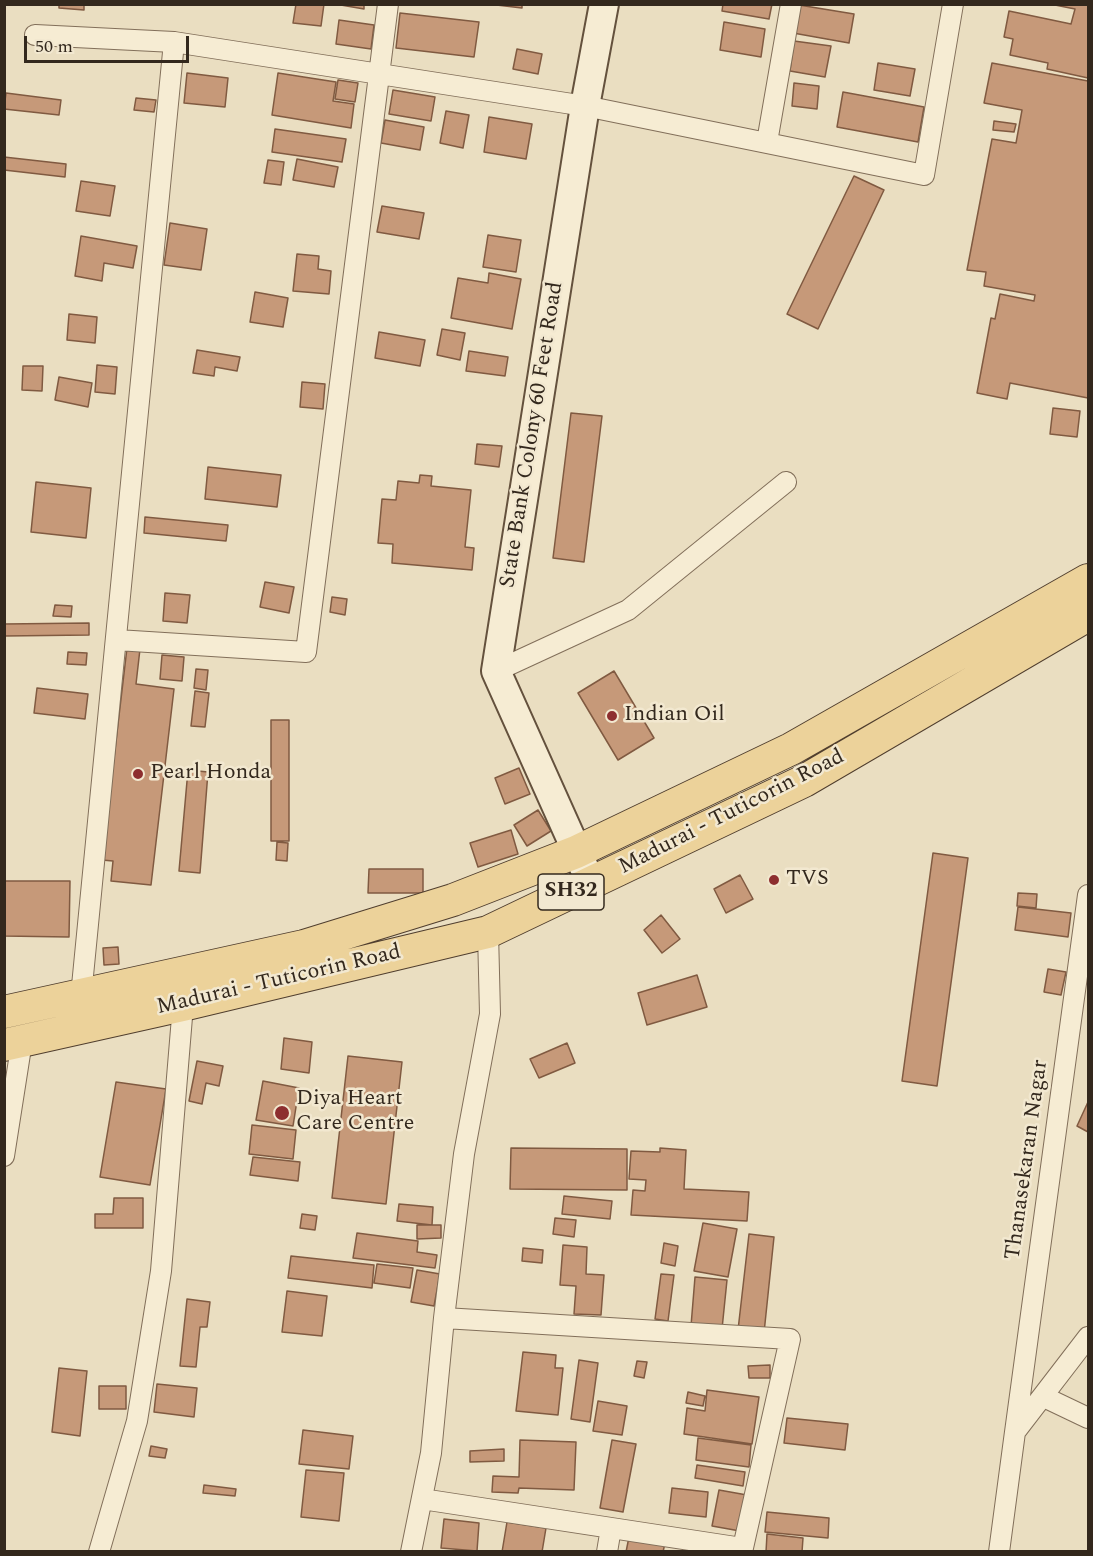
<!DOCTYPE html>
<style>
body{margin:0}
#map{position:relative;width:1093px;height:1556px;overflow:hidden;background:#eadec1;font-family:Spectral,serif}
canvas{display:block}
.frame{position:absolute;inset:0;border:6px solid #33281d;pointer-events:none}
.scale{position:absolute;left:24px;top:36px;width:165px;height:27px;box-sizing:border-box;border:3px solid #33281d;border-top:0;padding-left:8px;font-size:18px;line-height:21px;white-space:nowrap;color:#33281d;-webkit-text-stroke:4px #f2e8d0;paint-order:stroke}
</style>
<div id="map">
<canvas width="1093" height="1556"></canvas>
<div class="frame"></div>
<div class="scale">50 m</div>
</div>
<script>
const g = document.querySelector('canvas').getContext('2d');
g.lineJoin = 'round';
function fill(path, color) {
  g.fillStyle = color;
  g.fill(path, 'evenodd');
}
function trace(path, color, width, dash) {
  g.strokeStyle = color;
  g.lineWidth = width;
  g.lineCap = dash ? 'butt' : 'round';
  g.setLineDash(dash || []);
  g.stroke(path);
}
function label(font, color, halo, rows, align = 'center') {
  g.font = font + ' Spectral,serif';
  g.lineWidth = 5;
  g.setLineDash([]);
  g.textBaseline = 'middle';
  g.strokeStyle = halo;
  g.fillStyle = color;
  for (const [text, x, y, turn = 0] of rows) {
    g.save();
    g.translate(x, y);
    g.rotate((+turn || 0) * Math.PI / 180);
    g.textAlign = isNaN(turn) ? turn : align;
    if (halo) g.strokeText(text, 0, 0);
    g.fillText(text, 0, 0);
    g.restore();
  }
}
const building = new Path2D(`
 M59,4H84V10L59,8Z
 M296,4H324L321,26L293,23Z
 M335,4H364V9Z
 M488,4H522V8Z
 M723,4H772L769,19L722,11Z
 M1088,4V78L1047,69L1048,63L1010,55L1013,39L1004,37L1009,11L1071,24L1075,9L1050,4Z
 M799,5L854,14L849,43L793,33Z
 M400,13L479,22L474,57L396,48Z
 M339,20L374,25L371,49L336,44Z
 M724,22L765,29L761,57L720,50Z
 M794,41L831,46L825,77L790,71Z
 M517,49L542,54L538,74L513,69Z
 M878,63L915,69L910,96L874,90Z
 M992,63L1088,81V398L1010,383L1007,399L977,393L991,318L995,319L1000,294L1034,301L1035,295L984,286L986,272L967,270L992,139L1016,143L1022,110L984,103Z
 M187,73L228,78L225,107L184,103Z
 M278,73L336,82L333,101L354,104L351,128L272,115Z
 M338,80L358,83L355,102L335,99Z
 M794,83L819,86L817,109L792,106Z
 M393,90L435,97L431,121L389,114Z
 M843,92L924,107L918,142L837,127Z
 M6,93L61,100L59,115L4,109Z
 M136,98L156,100L154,112L134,110Z
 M446,111L469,115L463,148L440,143Z
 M489,117L532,124L526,159L484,152Z
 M385,120L424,127L420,150L381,143Z
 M994,121L1016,124L1014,132L993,130Z
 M275,129L346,139L342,162L272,152Z
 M4,157L66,164L65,177L4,170Z
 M297,159L338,167L334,187L293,180Z
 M268,160L284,162L281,185L264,183Z
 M854,176L884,190L818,329L787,314Z
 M81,181L115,186L110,216L76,211Z
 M382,206L424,213L419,239L377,232Z
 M170,223L207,229L201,270L164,265Z
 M488,235L521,240L516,272L483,267Z
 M81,236L137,246L133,268L104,263L102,281L75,276Z
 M297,254L319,256L318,269L331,271L329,294L293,291Z
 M489,273L521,279L512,329L451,318L458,278L488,283Z
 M255,292L288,298L283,327L250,322Z
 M69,314L97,317L95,343L67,340Z
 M442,329L465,333L460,360L437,355Z
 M379,332L425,340L420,366L375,358Z
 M197,350L240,357L237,371L215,367L214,376L193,373Z
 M469,351L508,357L505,376L466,371Z
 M97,365L117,367L115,394L95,392Z
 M23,366H43L42,391L22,390Z
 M59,377L92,383L88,407L55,400Z
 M302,382L325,384L323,409L300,407Z
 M1053,408L1080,411L1077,437L1050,434Z
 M571,413L602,416L584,562L553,558Z
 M477,444L502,446L499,467L475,464Z
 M208,467L281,475L277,507L205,499Z
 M420,475L432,476L431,486L471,490L465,547L474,548L472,570L392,563L393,544L378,543L382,499L396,500L398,481L419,483Z
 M36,482L91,488L86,538L31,532Z
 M145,517L228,525L226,541L144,533Z
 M265,582L294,587L289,613L260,607Z
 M165,593L190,595L187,623L163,621Z
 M332,597L347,599L345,615L330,612Z
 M55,605L72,606L71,617L53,616Z
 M89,623V635L4,636V624Z
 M127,648L140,649L136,684L174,689L151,885L111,881L113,861L102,860Z
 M68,652L87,653L86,665L67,664Z
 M162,655L184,657L182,681L160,679Z
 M196,669L208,670L206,690L194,688Z
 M614,671L654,738L618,760L578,693Z
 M37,688L88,694L85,719L34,713Z
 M195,691L209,693L205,727L191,726Z
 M271,720H289V841H271Z
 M519,768L530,794L505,804L495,778Z
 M188,770L208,772L200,873L179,871Z
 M538,810L551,831L527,846L514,825Z
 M511,830L518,854L478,867L470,843Z
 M277,842L288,843L287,861L276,860Z
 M933,853L968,858L937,1086L902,1081Z
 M369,869H423V893H368Z
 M740,875L753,899L726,913L714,889Z
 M4,881H70L69,937L4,936Z
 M1018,893L1037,894L1036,908L1017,906Z
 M1018,907L1071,913L1068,937L1015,930Z
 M661,915L680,939L662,953L644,930Z
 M118,947L119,964L104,965L103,948Z
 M1048,969L1066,972L1061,995L1044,992Z
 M697,975L707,1007L647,1025L638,993Z
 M284,1038L312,1042L309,1073L281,1069Z
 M567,1043L575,1063L539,1078L530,1059Z
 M348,1056L402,1062L386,1204L332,1198Z
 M197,1061L223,1066L219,1086L206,1083L202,1104L189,1101Z
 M263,1081L299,1088L293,1126L256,1120Z
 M116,1082L166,1089L150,1185L100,1177Z
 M1088,1102V1132L1077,1126Z
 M252,1125L296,1130L293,1159L249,1154Z
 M511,1148L627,1149V1190L510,1189Z
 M660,1148L686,1150L684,1189L749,1192L747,1221L631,1215L633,1190L645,1191L646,1180L629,1179L631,1151L660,1152Z
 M253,1157L300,1162L298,1181L250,1175Z
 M564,1196L612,1201L610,1219L562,1214Z
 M114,1198H143V1228H95V1214H113Z
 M399,1204L433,1207L432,1225L397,1221Z
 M302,1214L317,1216L315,1230L300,1228Z
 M555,1218L576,1220L574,1237L553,1234Z
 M703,1223L737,1229L728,1277L694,1271Z
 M417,1225H441V1238L417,1239Z
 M357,1233L418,1241L417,1252L437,1255L435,1268L353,1258Z
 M749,1234L774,1237L764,1333L738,1330Z
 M664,1243L678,1246L675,1266L661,1263Z
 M563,1245L587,1247L586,1274L604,1275L601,1315L574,1314L576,1286L560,1285Z
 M523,1248L543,1250L542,1263L522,1261Z
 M291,1256L374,1265L372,1288L288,1278Z
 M377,1264L413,1268L410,1288L374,1283Z
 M417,1270L440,1274L434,1306L411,1302Z
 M661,1274L674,1275L668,1321L655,1319Z
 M695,1277L727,1280L722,1329L691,1326Z
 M287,1291L327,1296L322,1336L282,1332Z
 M187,1299L210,1302L207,1327H200L196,1367L180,1366Z
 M523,1352L556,1355L555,1368H563L558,1415L516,1411Z
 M579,1360L598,1363L590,1422L571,1419Z
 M637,1361L647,1362L644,1378L634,1376Z
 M770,1365V1378H749L748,1366Z
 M59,1368L87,1371L80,1436L52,1432Z
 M157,1384L197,1388L194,1417L154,1412Z
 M99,1386H126V1409H99Z
 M707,1390L759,1397L752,1444L684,1434L687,1408L705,1411Z
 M688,1392L705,1396L703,1406L686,1403Z
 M598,1401L627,1406L622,1435L593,1431Z
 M787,1418L848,1424L845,1450L784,1443Z
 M303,1430L353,1436L349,1469L299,1464Z
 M698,1438L751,1445L749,1467L696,1460Z
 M520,1440L576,1442L574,1490L519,1488L518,1493L492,1492L493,1476L519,1477Z
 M612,1440L636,1444L623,1512L600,1508Z
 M151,1446L167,1449L165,1458L149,1456Z
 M504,1449V1461L470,1462V1451Z
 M697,1465L745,1472L743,1486L695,1478Z
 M306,1470L344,1473L339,1521L301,1517Z
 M204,1485L236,1489L235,1496L203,1493Z
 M672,1488L708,1492L706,1517L669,1513Z
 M719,1490L747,1495L740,1531L712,1526Z
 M767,1512L829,1518L828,1538L765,1532Z
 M444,1519L479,1523L477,1551L441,1548Z
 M507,1522L546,1528L542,1552H502Z
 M767,1534L803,1538L802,1552H766Z
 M629,1537L665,1543L663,1552H626Z`);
fill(building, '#c69979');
trace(building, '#805a41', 1.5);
const street = new Path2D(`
 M35,35L174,42L585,106L924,175L953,4
 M767,142L791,4
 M117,640L306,652L388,4
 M496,671L628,610L786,482
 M81,996L174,42
 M4,1156L22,1041
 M444,1318L790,1339L742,1552
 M1044,1397L1088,1418
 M1015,1432L1088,895
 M422,1499L742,1548
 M99,1552L137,1421L161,1271L183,1005
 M411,1552L431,1453L444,1318L464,1154L490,1014L488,932
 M607,1552L611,1528
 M999,1552L1015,1432L1088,1337`);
const secondary = new Path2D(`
 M591,883L496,671L585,106L604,4`);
const primary = new Path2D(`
 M4,1012L304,946L453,900L576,852L791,749L1088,580
 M4,1045L183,1005L488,932L804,781L1088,615`);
trace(street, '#826f5a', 22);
trace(secondary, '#64513d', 32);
trace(primary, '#503e2e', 34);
trace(street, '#f6ecd3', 20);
trace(secondary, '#f6ecd3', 28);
trace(primary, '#ecd29a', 32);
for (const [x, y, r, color] of [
 [612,716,6,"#8d2e2f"],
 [138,774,6,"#8d2e2f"],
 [774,880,6,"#8d2e2f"],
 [282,1113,8,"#8d2e2f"]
]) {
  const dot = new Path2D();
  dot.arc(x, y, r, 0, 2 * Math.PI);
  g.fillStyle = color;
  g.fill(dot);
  trace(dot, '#f2e8d0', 2);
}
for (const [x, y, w] of [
 [571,892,66]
]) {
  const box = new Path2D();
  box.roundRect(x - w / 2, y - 18, w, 36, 4.5);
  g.fillStyle = '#f2e8d0';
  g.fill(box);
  trace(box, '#33281d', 1.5);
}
label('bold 21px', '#33281d', null, [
 ["SH32",571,892]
]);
label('22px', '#33281d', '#f2e8d0', [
 ["State Bank Colony 60 Feet Road",533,435,-81],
 ["Madurai - Tuticorin Road",732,813,-27],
 ["Madurai - Tuticorin Road",279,981,-13],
 ["Thanasekaran Nagar",1028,1160,-82]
]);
label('22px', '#33281d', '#f2e8d0', [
 ["Indian Oil",624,716],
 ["Pearl Honda",150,774],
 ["TVS",786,880],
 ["Diya Heart",296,1100],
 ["Care Centre",296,1125]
], 'left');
</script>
